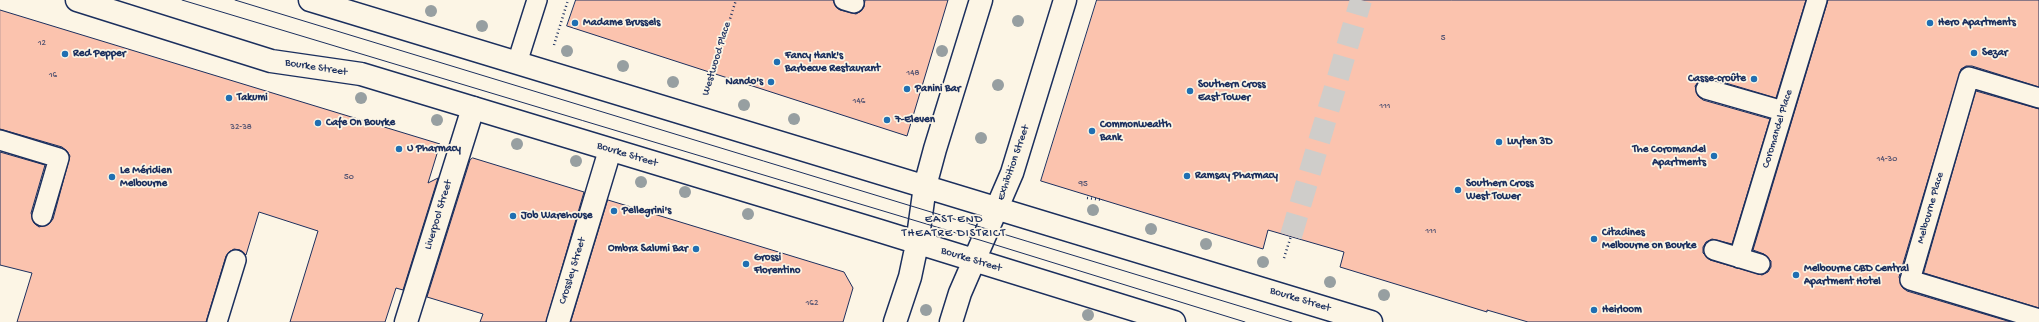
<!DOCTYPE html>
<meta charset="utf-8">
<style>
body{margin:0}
canvas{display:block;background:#fcf5e5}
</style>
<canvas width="2039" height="322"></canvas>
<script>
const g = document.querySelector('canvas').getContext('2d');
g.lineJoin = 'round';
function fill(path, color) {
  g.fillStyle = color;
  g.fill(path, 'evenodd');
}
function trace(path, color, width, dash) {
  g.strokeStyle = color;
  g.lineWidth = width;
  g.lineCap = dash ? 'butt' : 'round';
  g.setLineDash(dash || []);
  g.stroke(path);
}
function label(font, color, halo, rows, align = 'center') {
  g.font = font + ' "Gochi Hand",sans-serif';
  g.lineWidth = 3.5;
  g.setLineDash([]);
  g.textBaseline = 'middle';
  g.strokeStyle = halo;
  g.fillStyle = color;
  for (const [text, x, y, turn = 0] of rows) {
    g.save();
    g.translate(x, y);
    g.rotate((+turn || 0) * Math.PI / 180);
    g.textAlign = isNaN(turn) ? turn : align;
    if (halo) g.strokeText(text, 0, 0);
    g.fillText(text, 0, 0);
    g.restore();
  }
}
const building = new Path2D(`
 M576,0H833L836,7L840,10L856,14L861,11L864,7L865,0H948L907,136L567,26Z
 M1097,0H1806L1776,98L1709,78L1699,81L1695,86L1698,96L1703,100L1770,119L1732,244L1712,239L1706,242L1703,247V253L1710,260L1762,275L1768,272L1771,267V261L1764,254L1753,250L1828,0H2039V87L1972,66H1966L1961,69L1899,277L1902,287L1907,291L2011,322H1528L1487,310V312L1340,267L1344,252L1268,230L1263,249L1041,181Z
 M0,10L440,144L428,183L438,178L403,290L396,288L385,322H290L318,231L259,212L246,255L240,250L234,249L229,252L226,256L206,322H17L32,273L0,265V152L45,165L31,213L34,223L39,227L49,224L53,219L70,156L67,151L62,147L0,129Z
 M1976,91L2039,109V308L1924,273Z
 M473,158L584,192L546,322H480L483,314L427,297L470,160Z
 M608,200L844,272L853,288L843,322H571Z`);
fill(building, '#fbc3ae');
trace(building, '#1b2f5e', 1);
trace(new Path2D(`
 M1291,236L1361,0`), '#cfcdca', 22, [22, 11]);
const service = new Path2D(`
 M844,0L854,3
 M517,63L537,0
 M1706,89L1783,111
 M2039,98L1969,77L1910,280L2039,319
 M0,140L59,158L42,216
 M1714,250L1760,264
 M1739,258L1817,0
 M217,322L236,260`);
const minor = new Path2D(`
 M406,322L473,108
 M558,322L610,150`);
const tertiary = new Path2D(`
 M77,0L271,61L361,74L880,231L1174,322
 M310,0L1371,322
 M895,322L910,277L917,244L925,186L935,149L981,0
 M951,322L960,293L1012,173L1065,0`);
trace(service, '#1b2f5e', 22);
trace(minor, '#1b2f5e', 25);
trace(tertiary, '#1b2f5e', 25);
trace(new Path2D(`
 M554,45L568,0
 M707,91L736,0
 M1087,198L1103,200
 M1284,258L1291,236`), '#1b2f5e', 2.5, [1, 3]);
trace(service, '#fcf5e5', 19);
trace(minor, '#fcf5e5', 22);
trace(tertiary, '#fcf5e5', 22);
trace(new Path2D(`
 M182,0L983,241L1245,322
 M235,0L1292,322`), '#1b2f5e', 1);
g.fillStyle = '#979fa1';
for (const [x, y] of [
 [431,11],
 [1018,21],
 [482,26],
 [567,51],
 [942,51],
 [623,66],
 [673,82],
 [998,85],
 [361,98],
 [744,105],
 [794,119],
 [437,120],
 [981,138],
 [517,144],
 [576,161],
 [641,182],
 [685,192],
 [1093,210],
 [748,214],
 [1151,229],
 [1206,244],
 [1263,262],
 [1330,282],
 [1384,295],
 [926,310],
 [1088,315]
]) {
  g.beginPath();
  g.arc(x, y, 6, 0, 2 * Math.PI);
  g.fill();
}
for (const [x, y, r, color] of [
 [575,23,4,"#1f6fb2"],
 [1930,23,4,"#1f6fb2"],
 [1974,53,4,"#1f6fb2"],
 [65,54,4,"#1f6fb2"],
 [777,62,4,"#1f6fb2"],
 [1754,79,4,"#1f6fb2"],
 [771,82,4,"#1f6fb2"],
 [907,89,4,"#1f6fb2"],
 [1190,91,4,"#1f6fb2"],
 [229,98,4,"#1f6fb2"],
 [887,120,4,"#1f6fb2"],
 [318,123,4,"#1f6fb2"],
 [1092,131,4,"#1f6fb2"],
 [1499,142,4,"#1f6fb2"],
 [399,149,4,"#1f6fb2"],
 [1714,156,4,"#1f6fb2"],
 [1187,176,4,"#1f6fb2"],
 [112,177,4,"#1f6fb2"],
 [1458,190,4,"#1f6fb2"],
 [614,211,4,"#1f6fb2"],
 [513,216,4,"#1f6fb2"],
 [1594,239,4,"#1f6fb2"],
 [696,249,4,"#1f6fb2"],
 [746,264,4,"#1f6fb2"],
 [1796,275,4,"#1f6fb2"],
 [1594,310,4,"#1f6fb2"]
]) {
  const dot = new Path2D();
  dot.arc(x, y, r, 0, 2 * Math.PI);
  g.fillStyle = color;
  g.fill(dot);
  trace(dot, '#fcf5e5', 1.5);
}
label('9px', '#535472', null, [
 ["5",1443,39],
 ["12",42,44],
 ["148",913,74],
 ["16",53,76],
 ["146",859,102],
 ["111",1385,107],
 ["32-38",241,128],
 ["14-30",1887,160],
 ["50",349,178],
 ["95",1083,185],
 ["111",1431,232],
 ["162",812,304]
]);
label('bold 11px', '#1b2f5e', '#fcf5e5', [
 ["Madame Brussels",583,23],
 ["Hero Apartments",1938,23],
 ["Sezar",1982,53],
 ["Red Pepper",73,54],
 ["Fancy Hank's",785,56],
 ["Barbecue Restaurant",785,69],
 ["Casse-croûte",1746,79,"right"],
 ["Nando's",763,82,"right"],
 ["Southern Cross",1198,85],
 ["East Tower",1198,98],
 ["Panini Bar",915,89],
 ["Takumi",237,98],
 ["7-Eleven",895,120],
 ["Cafe On Bourke",326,123],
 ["Commonwealth",1100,125],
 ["Bank",1100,138],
 ["Luyten 3D",1507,142],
 ["U Pharmacy",407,149],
 ["The Coromandel",1706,150,"right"],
 ["Apartments",1706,163,"right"],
 ["Le Méridien",120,171],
 ["Melbourne",120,184],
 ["Ramsay Pharmacy",1195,176],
 ["Southern Cross",1466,184],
 ["West Tower",1466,197],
 ["Pellegrini's",622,211],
 ["Job Warehouse",521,216],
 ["Citadines",1602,233],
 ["Melbourne on Bourke",1602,246],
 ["Ombra Salumi Bar",688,249,"right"],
 ["Grossi",754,258],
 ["Florentino",754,271],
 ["Melbourne CBD Central",1804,269],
 ["Apartment Hotel",1804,282],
 ["Heirloom",1602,310]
], 'left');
label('11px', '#1b2f5e', '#fcf5e5', [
 ["Westwood Place",717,59,-73],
 ["Bourke Street",316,68,9],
 ["Coromandel Place",1778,129,-73],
 ["Bourke Street",627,155,17],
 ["Exhibition Street",1014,163,-71],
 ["Melbourne Place",1931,208,-74],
 ["Liverpool Street",439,215,-73],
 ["Bourke Street",971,260,17],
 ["Crossley Street",573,271,-73],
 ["Bourke Street",1300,300,17]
]);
g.letterSpacing = '1px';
label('12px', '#1b2f5e', '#fcf5e5', [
 ["EAST END",954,220],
 ["THEATRE DISTRICT",954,234]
]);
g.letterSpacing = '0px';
</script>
